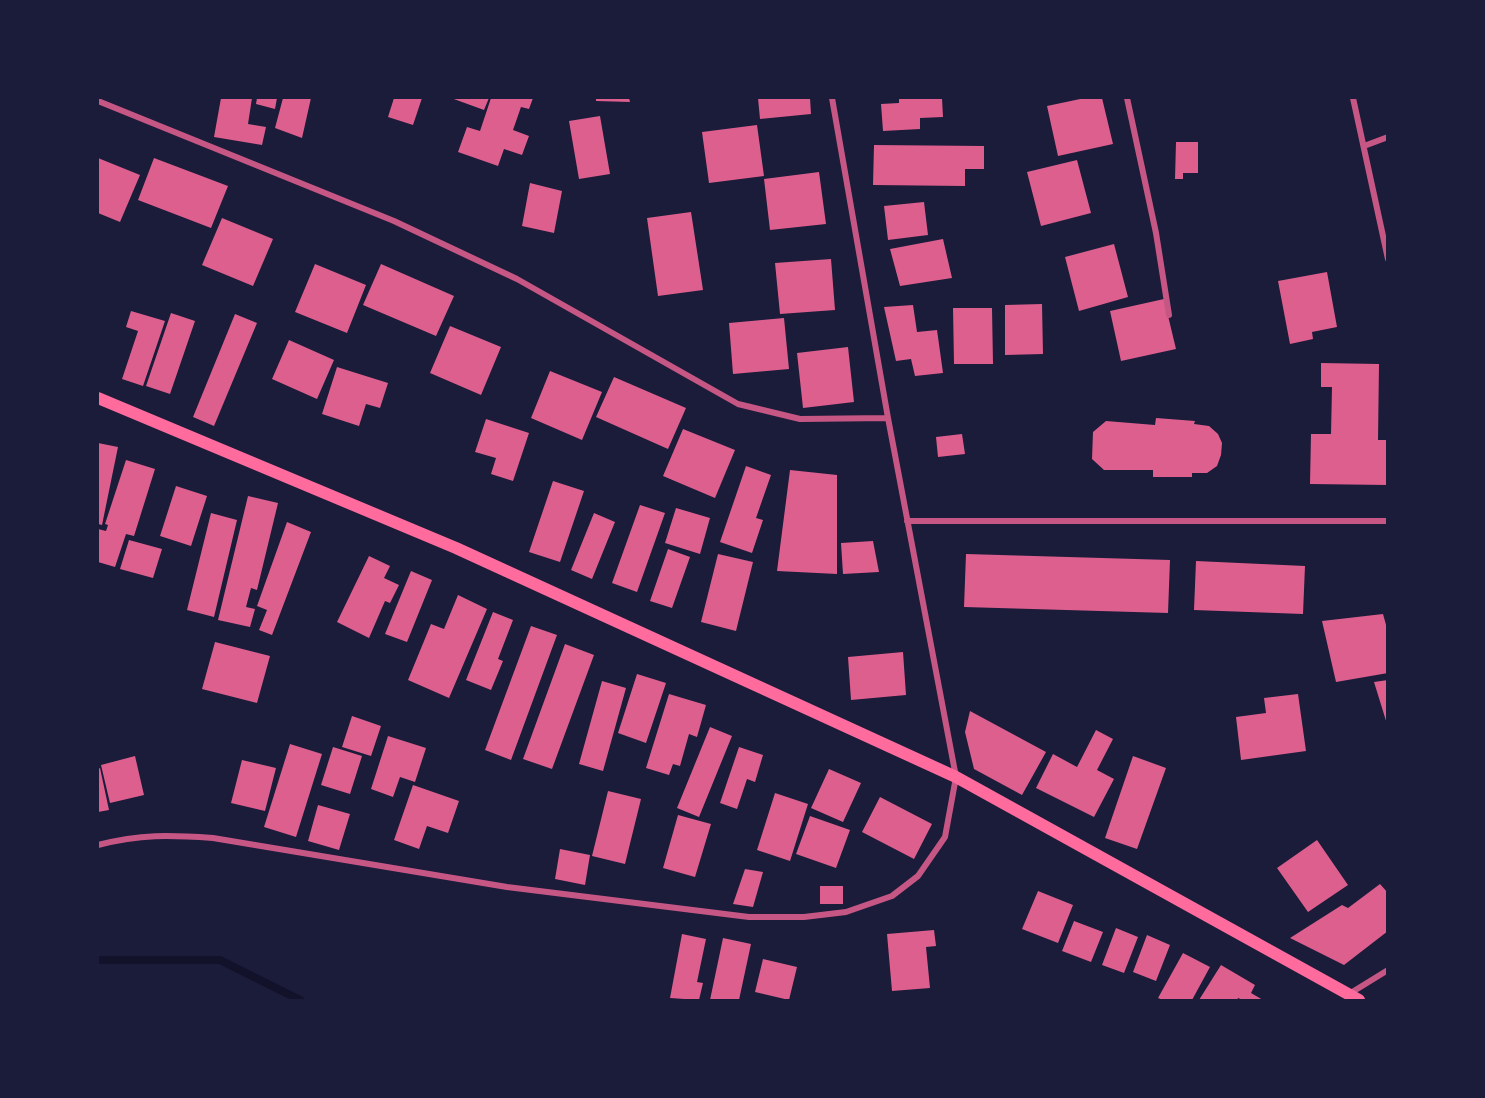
<!DOCTYPE html>
<style>
body{margin:0}
#map{position:relative;width:1485px;height:1098px;overflow:hidden;background:#1b1b3a;font-family:"IBM Plex Sans",sans-serif}
canvas{display:block}
.frame{position:absolute;inset:0;border:99px solid #1b1b3a;pointer-events:none}
</style>
<div id="map">
<canvas width="1485" height="1098"></canvas>
<div class="frame"></div>
</div>
<script>
const g = document.querySelector('canvas').getContext('2d');
g.lineJoin = 'round';
function trace(path, color, width, dash) {
  g.strokeStyle = color;
  g.lineWidth = width;
  g.lineCap = dash ? 'butt' : 'round';
  g.setLineDash(dash || []);
  g.stroke(path);
}
function fill(path, color) {
  g.fillStyle = color;
  g.fill(path, 'evenodd');
}
trace(new Path2D(`
 M98,960H220L300,1000`), '#12122b', 8);
fill(new Path2D(`
 M221,98H252L248,124L266,127L262,145L214,137Z
 M257,98H277L275,109L256,104Z
 M283,98H311L302,138L275,128Z
 M394,98H422L413,125L388,117Z
 M451,98H489L484,110Z
 M491,98H533L529,109L521,107L513,130L529,136L522,155L504,149L498,166L458,152L467,127L480,131Z
 M596,98H629L630,102L596,101Z
 M758,98H810L811,114L760,119Z
 M899,98H942L943,117L920,118V129L883,131L881,104L899,103Z
 M1085,98H1102L1113,144L1058,156L1047,106Z
 M600,116L610,174L579,179L569,121Z
 M757,125L764,176L709,183L702,132Z
 M1176,142H1198V173H1183V179H1175Z
 M874,145L984,146V169H965V186L873,185Z
 M98,158L140,175L120,222L98,213Z
 M154,158L228,186L211,228L138,200Z
 M1077,160L1091,213L1041,226L1027,172Z
 M819,172L826,224L770,230L764,179Z
 M530,183L562,191L554,233L522,226Z
 M924,202L928,235L888,240L884,206Z
 M691,212L703,290L658,296L647,218Z
 M222,218L273,239L253,286L202,265Z
 M943,239L952,278L900,286L890,249Z
 M1114,244L1128,297L1079,311L1065,257Z
 M831,259L835,310L780,314L775,263Z
 M315,264L366,285L347,333L295,312Z
 M381,264L454,296L436,336L363,305Z
 M1327,272L1337,327L1312,332L1313,339L1290,344L1278,281Z
 M1164,299L1176,349L1121,361L1110,311Z
 M1042,304L1043,354L1005,355V305Z
 M913,305L917,332L937,330L943,373L915,376L911,359L896,361L884,307Z
 M953,308H992L993,364H954Z
 M131,311L165,321L143,386L122,379L138,331L126,327Z
 M171,313L195,321L170,394L146,386Z
 M235,314L257,323L214,426L193,417Z
 M784,318L789,369L733,374L729,323Z
 M450,326L501,347L481,395L430,373Z
 M289,340L334,360L317,399L272,379Z
 M848,347L854,402L803,408L797,353Z
 M1321,363L1379,364L1378,440H1388V485L1310,484L1311,434H1331L1332,387H1321Z
 M337,367L388,383L380,408L366,404L359,426L322,414Z
 M550,371L602,392L582,440L531,418Z
 M614,377L686,408L668,449L596,417Z
 M1156,418L1195,421L1194,424L1209,426L1218,434L1222,443L1221,455L1217,466L1207,473H1192V477H1153V470H1104L1092,459L1093,432L1106,421L1155,425Z
 M486,419L529,433L513,481L491,474L496,458L475,452Z
 M683,429L735,450L715,498L663,476Z
 M962,434L965,454L938,457L936,437Z
 M98,443L118,447L102,525L98,524Z
 M126,460L155,469L134,536L126,534L115,567L98,562V529L106,531L108,525L105,524Z
 M746,466L771,475L756,518L763,520L752,553L720,542Z
 M790,470L837,475V574L777,571Z
 M553,481L584,491L560,562L529,552Z
 M176,486L207,496L191,546L160,536Z
 M248,496L278,503L257,590L251,588L246,607L255,609L250,627L218,620Z
 M640,505L665,513L637,592L612,583Z
 M676,508L710,518L700,554L665,543Z
 M211,513L237,520L214,617L187,610Z
 M594,513L615,522L592,579L571,570Z
 M287,522L311,532L272,635L259,630L267,610L257,606Z
 M129,540L162,549L153,578L120,569Z
 M873,541L879,572L843,574L841,543Z
 M668,549L690,557L672,608L650,601Z
 M718,554L753,562L736,631L701,622Z
 M966,554L1170,560L1168,613L964,607Z
 M369,556L390,566L384,578L399,585L390,603L385,601L369,638L337,622Z
 M1196,561L1305,566L1303,614L1194,610Z
 M411,571L432,580L407,642L385,634Z
 M458,595L487,609L449,698L408,680L431,624L444,629Z
 M493,612L513,620L498,659L503,661L491,690L466,680Z
 M1383,614L1388,632V673L1336,682L1322,621Z
 M531,626L557,635L511,760L485,750Z
 M215,642L270,656L257,703L202,689Z
 M565,644L594,655L552,769L523,759Z
 M903,652L906,695L851,700L848,657Z
 M637,674L666,683L646,743L618,733Z
 M1388,680V724H1387L1374,682Z
 M602,681L626,688L603,771L579,764Z
 M669,694L706,705L697,737L689,734L680,766L673,764L669,775L646,768Z
 M1298,694L1306,751L1241,760L1236,717L1266,713L1264,698Z
 M970,711L1046,752L1022,795L974,769L965,732Z
 M352,716L381,726L371,756L342,747Z
 M710,727L732,736L699,817L677,808Z
 M1096,730L1113,739L1097,770L1114,779L1094,817L1036,788L1053,754L1077,767Z
 M388,736L426,748L415,782L400,777L393,797L371,789Z
 M290,744L322,754L296,837L264,827Z
 M333,747L362,756L350,794L321,785Z
 M739,747L763,755L755,782L747,779L737,809L720,803Z
 M135,756L144,795L110,803L101,765Z
 M1133,756L1166,768L1137,849L1105,838Z
 M242,760L276,768L265,811L231,803Z
 M100,768L109,810L98,812V769Z
 M829,769L861,783L843,822L811,808Z
 M413,785L459,801L448,833L427,826L419,849L394,840Z
 M608,791L641,799L625,864L592,856Z
 M775,793L808,804L790,861L757,850Z
 M880,797L932,824L914,859L862,832Z
 M318,805L350,814L339,850L308,841Z
 M678,815L711,824L695,877L663,868Z
 M810,816L850,830L836,868L796,854Z
 M1317,840L1348,885L1308,912L1277,868Z
 M560,849L590,855L585,885L555,879Z
 M745,869L763,872L753,907L733,904Z
 M1380,884L1388,893V931L1344,965L1290,938L1342,905L1348,908Z
 M820,886H843V904H820Z
 M1038,891L1073,905L1058,943L1022,929Z
 M1074,921L1103,932L1091,962L1062,951Z
 M1116,928L1138,937L1124,973L1102,965Z
 M934,930L936,946L926,947L930,988L892,991L887,934Z
 M682,934L706,939L697,982L703,983L699,1000L670,998Z
 M1147,935L1170,945L1156,981L1133,972Z
 M723,938L751,944L739,1000H710Z
 M1183,953L1210,967L1192,1000H1163L1158,998Z
 M763,959L797,967L789,1000L755,992Z
 M1221,965L1255,985L1251,993L1263,1000H1243L1238,998L1237,1000H1199Z`), '#dd5f8e');
trace(new Path2D(`
 M1127,98L1156,233L1169,315
 M1353,98L1388,259
 M98,101L394,221L517,279L738,404L800,419L888,418
 M1364,146L1388,137
 M907,521H1388
 M98,845C141,834 169,835 213,838L507,887L749,917H804L846,912L892,896L918,876L945,837L956,777L888,418L832,98
 M1349,994L1388,970`), '#c65784', 6);
trace(new Path2D(`
 M98,398L456,548L956,777L1359,1000`), '#ff6b9d', 12);
</script>
